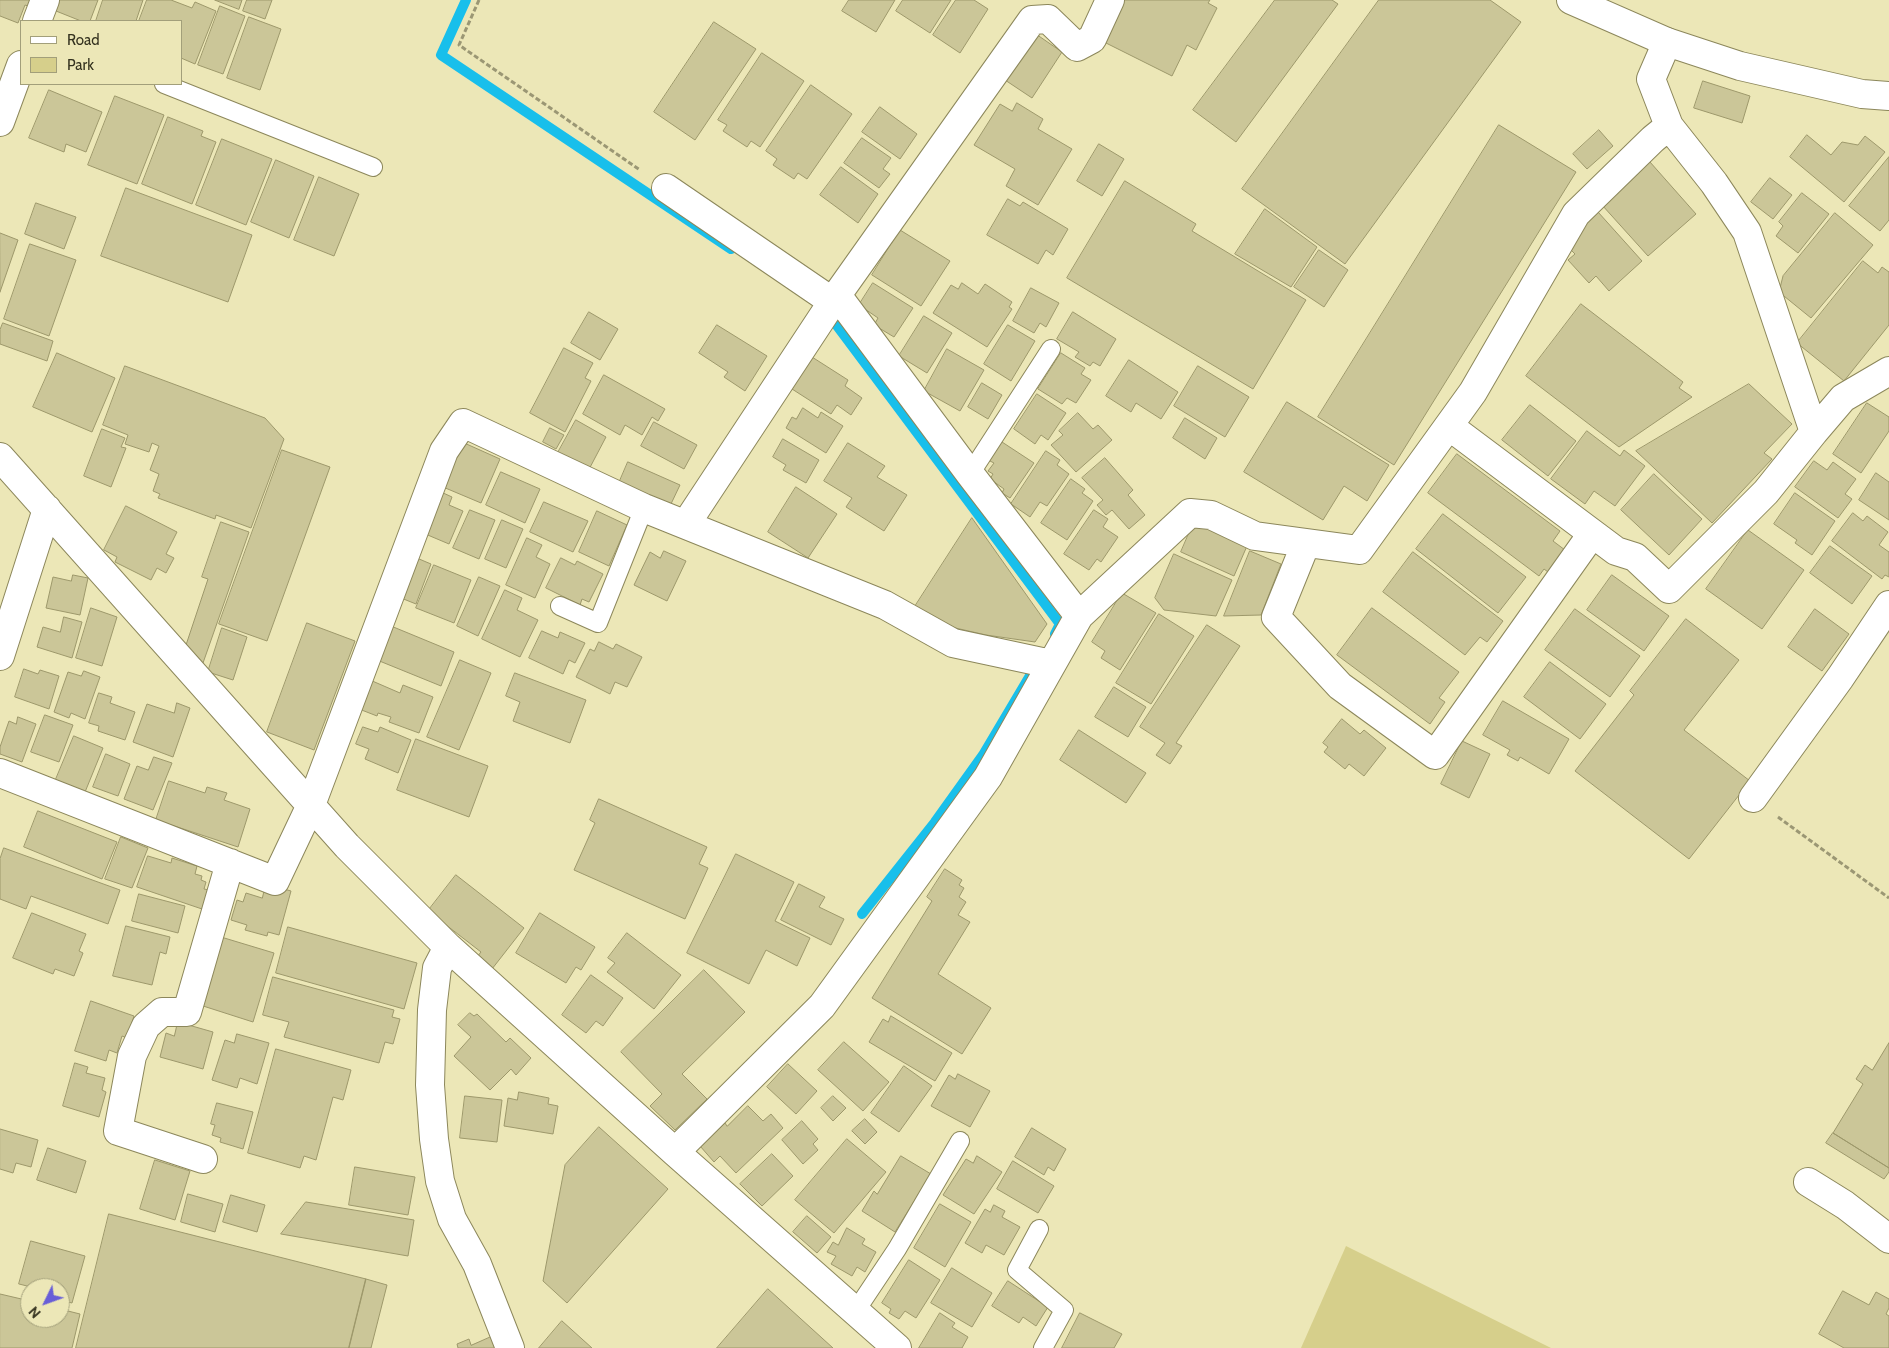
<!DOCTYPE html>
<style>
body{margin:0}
#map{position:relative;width:1889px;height:1348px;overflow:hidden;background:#ece7b7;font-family:Cabin,sans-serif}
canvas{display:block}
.legend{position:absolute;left:20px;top:20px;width:162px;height:65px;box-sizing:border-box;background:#ece7b7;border:1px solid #a29f7a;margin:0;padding:6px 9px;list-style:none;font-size:15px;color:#34321f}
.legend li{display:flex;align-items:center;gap:10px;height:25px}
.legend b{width:25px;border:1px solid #a29f7a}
.north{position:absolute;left:20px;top:1278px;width:50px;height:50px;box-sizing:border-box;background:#ece7b7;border:1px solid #a29f7a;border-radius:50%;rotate:228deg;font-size:14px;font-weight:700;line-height:20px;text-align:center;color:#34321f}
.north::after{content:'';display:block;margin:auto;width:18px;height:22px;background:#685ed7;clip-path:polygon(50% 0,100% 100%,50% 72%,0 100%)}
</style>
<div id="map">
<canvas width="1889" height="1348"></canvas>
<ul class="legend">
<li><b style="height:6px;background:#fff"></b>Road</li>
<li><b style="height:14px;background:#d6cf8b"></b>Park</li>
</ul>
<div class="north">N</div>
</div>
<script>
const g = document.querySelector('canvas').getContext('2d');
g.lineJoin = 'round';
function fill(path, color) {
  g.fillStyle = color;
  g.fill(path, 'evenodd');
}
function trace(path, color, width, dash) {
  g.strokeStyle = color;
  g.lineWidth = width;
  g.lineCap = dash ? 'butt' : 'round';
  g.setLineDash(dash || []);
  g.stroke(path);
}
fill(new Path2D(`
 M1346,1246L1551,1348H1301Z`), '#d6cf8b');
trace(new Path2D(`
 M466,0L441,55L731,249
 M825,314L832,319L1060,624L1055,634
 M862,914L935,822L983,755L1031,674`), '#18bfeb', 10);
const building = new Path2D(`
 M0,0H33L31,7L25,5L18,23L0,16Z
 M54,0H98L90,21H81L51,9Z
 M103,0H143L136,21H96Z
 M147,0H171L192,8L195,2L216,11L195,64L181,58V21H139Z
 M215,0H242L239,9Z
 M247,0H272L265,19L243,11Z
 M849,0H895L876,32L842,11Z
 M903,0H951L930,33L896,11Z
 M956,0H974L988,9L960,53L933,35Z
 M1120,0H1210L1208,3L1217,8L1196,50L1187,45L1172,76L1100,40Z
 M1275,0H1332L1338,4L1236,142L1193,110Z
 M1379,0H1490L1521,22L1345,264L1242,189Z
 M220,6L245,16L223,74L198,65Z
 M249,17L281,29L260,90L227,78Z
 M714,22L756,49L695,140L654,112Z
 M1033,32L1062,52L1032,98L1002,78Z
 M762,53L804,81L760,147L751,141L747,147L723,131L727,125L718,120Z
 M1703,81L1750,96L1742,123L1694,108Z
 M811,85L852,114L807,179L798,173L794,179L773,165L777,159L766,151Z
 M49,90L102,112L86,152L66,144L64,152L29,138Z
 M115,96L164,115L137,184L88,165Z
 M1017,103L1043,119L1038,129L1072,149L1038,205L1006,186L1015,169L974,145L1000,104L1012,111Z
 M880,107L917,134L900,159L862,132Z
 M168,117L203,131L201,136L216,142L192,204L142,184Z
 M1499,125L1576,172L1394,465L1318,417Z
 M1599,130L1613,146L1587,169L1573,154Z
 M1807,135L1831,155L1842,142L1858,145L1865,136L1885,152L1844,202L1790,157Z
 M862,138L891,158L883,169L890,174L879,188L844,163Z
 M222,139L272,159L246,225L196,205Z
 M1099,144L1124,159L1102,196L1077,181Z
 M1889,157V220L1880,231L1849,206Z
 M276,160L314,176L289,238L251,222Z
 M1650,162L1696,214L1648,256L1602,205Z
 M841,167L878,194L858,223L820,195Z
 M319,177L359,194L334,256L294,240Z
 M1770,178L1792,195L1773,219L1751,202Z
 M1125,181L1196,224L1192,231L1306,300L1253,389L1067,278Z
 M126,188L252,235L228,302L101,256Z
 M1802,193L1829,214L1798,253L1776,236L1783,226L1779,222Z
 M1008,199L1020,206L1023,202L1068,229L1053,255L1046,250L1038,264L987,235Z
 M36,203L76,217L64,249L25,234Z
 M1265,209L1317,247L1291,287L1235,254Z
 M1598,212L1642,261L1609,291L1596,276L1589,283L1568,260L1575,254L1567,246L1576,233Z
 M1835,213L1873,245L1811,318L1779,292L1783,276Z
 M900,230L950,261L921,306L872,275Z
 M0,233L18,240L0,292Z
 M30,244L76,260L49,336L4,319Z
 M1319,250L1348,270L1324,307L1294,287Z
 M1863,261L1878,273L1882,267L1889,272V325L1844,381L1797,343Z
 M873,283L913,308L894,337L874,325L878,318L859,305Z
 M962,283L978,294L985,284L1012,302L1009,307L1012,309L987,347L933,313L951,285L958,289Z
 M1031,288L1059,303L1046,327L1040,323L1034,333L1013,321Z
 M1581,304L1683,382L1679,388L1692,397L1619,447L1526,376Z
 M589,312L618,329L600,360L571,343Z
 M1073,312L1116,339L1100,366L1093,362L1090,366L1075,357L1079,352L1057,339Z
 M924,316L952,333L927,373L899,356Z
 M3,323L53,341L47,361L0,344V330Z
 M717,325L767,356L745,391L724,377L728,372L699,353Z
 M1008,325L1035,341L1011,381L984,364Z
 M564,348L593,363L585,378L591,381L565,432L530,413Z
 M947,349L984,370L960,411L924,391Z
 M57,353L115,378L92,432L33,407Z
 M1061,353L1085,368L1081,374L1091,380L1076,403L1067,398L1062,404L1038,389Z
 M812,357L848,380L845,386L862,398L851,415L837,405L831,414L792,389Z
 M1129,360L1178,392L1161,419L1136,403L1131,412L1106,396Z
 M125,366L265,418L284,439L251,528L216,515L215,519L158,498L160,494L153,491L159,474L150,470L159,446L152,443L149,452L125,444L128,435L103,425Z
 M1198,366L1249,397L1225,437L1174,406Z
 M604,375L665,409L658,421L652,417L642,435L625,425L620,435L583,414Z
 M982,383L1002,395L988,419L968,407Z
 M1749,384L1792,424L1764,453L1772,459L1712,523L1636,451Z
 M1037,394L1066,413L1048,440L1041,435L1035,444L1014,429Z
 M1287,402L1389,465L1367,501L1344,486L1323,520L1244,472Z
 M1867,403L1889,417V431L1861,473L1833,454Z
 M1530,405L1576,441L1548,476L1502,440Z
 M803,408L818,418L821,412L843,426L826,453L786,428L792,417L796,419Z
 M1078,413L1093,429L1098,425L1112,440L1076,472L1051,445L1063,435L1059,431Z
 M1185,418L1217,438L1205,459L1173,438Z
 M576,420L606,437L586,475L555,458Z
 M654,422L697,445L684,469L641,446Z
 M550,428L564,435L556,449L543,442Z
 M102,429L125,438L121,447L126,448L111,487L84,476Z
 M1587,431L1620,456L1624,450L1645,466L1615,506L1594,491L1585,504L1551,479Z
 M783,439L819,460L806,483L783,470L786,465L773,457Z
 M462,442L500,459L481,503L443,487Z
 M1002,442L1034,463L1010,498L1002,493L1004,489L990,479L993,474L988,471L994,463L990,461Z
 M848,443L885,466L877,477L907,495L884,531L846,507L852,498L824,481Z
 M282,450L330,467L267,641L219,624Z
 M1046,451L1060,460L1057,465L1069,474L1047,506L1040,502L1030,517L1011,504Z
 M1457,454L1560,531L1553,541L1565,550L1548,572L1544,569L1539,576L1428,493Z
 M1105,458L1133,490L1128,495L1145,515L1129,529L1112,510L1106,515L1097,505L1103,500L1082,478Z
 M1814,461L1827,470L1833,462L1856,479L1845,494L1852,499L1838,518L1795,487Z
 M628,462L680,485L670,506L619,483Z
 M501,472L540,489L525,523L486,505Z
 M1876,473L1889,482V520L1859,500Z
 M1654,474L1702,519L1669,555L1621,510Z
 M1071,479L1085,489L1082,493L1093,501L1067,540L1041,523Z
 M796,487L837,514L808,558L768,532Z
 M441,492L452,497L449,505L463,511L449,544L423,533Z
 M1795,493L1835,521L1812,555L1795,543L1797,540L1774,524Z
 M544,502L588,521L573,552L530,532Z
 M126,506L177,532L166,554L174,558L166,573L157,568L151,580L115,562L117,557L104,550Z
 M470,510L495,520L479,559L453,548Z
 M1094,510L1108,519L1103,527L1118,537L1101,562L1097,559L1089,570L1064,554Z
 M597,511L627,525L609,566L579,552Z
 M1853,513L1863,521L1867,516L1888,532L1879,545L1889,552V577L1885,575L1882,579L1832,541Z
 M1443,514L1526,577L1498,613L1416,549Z
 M972,518L1047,624L1035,642L986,635L951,627L914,608Z
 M502,520L523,529L506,568L485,559Z
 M221,522L249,532L203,663L186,645L208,579L202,577Z
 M1194,522L1247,546L1234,576L1181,552Z
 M1748,530L1804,570L1762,629L1706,589Z
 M527,538L542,545L536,557L550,564L535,598L506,585Z
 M1830,546L1872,576L1852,604L1810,573Z
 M664,551L686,561L667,601L634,585L650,552L660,558Z
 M1250,551L1281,564L1261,615L1224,616Z
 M1413,552L1503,621L1487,642L1480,637L1465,655L1383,592Z
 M1174,554L1232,580L1216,616L1164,610L1155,598Z
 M412,556L431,564L416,604L396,596Z
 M561,558L575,565L577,561L603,574L589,602L582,599L580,605L546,588Z
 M434,565L471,580L454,623L416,608Z
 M73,575L88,578L80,615L46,608L53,577L71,581Z
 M1612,575L1669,616L1644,651L1587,610Z
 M479,577L500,586L478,636L457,626Z
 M505,590L522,598L517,610L538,620L520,657L482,639Z
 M1122,593L1156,613L1120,670L1101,658L1105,651L1092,642Z
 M91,608L117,617L102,666L76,658Z
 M1372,608L1459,672L1439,698L1445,702L1430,724L1337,655Z
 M1575,609L1640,656L1610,697L1545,650Z
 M1815,609L1849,634L1822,671L1788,647Z
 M1159,614L1194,636L1151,704L1116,683Z
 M64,617L82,622L72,658L37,647L43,627L60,632Z
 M1686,619L1739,660L1684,730L1750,781L1689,859L1575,771L1634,695L1630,691Z
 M307,623L355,641L314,750L267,732Z
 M1207,625L1240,646L1176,743L1182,746L1170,764L1156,755L1165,743L1140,727Z
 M391,626L454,652L441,686L377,660Z
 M222,628L247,637L233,680L208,672Z
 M542,631L558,638L560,632L585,643L575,663L569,660L563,674L529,658Z
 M599,642L613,649L616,644L642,657L627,687L615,682L610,694L576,677L590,649L594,651Z
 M460,660L491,673L459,750L427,737Z
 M1550,662L1606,704L1580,739L1524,697Z
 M24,669L38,674L40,670L59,676L49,709L15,697Z
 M84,671L100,677L85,719L71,713L69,718L54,712L68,672L81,676Z
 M515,673L586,700L570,743L513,721L520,702L506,696Z
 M370,680L400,693L403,685L433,697L419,733L389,722L391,717L378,713L377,716L359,709Z
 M1114,687L1146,707L1128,737L1095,717Z
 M99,693L112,697L110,703L135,712L125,740L98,731L99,726L89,723Z
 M1503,701L1569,739L1549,774L1520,757L1518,761L1507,755L1510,750L1483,735Z
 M177,703L190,708L173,757L133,742L147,704L174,713Z
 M45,715L73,725L59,762L31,752Z
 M18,717L36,724L22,762L0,754V747L9,721L16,724Z
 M1342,719L1360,734L1364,730L1386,748L1364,776L1349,764L1345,769L1324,752L1328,747L1323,743Z
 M363,727L378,732L380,727L411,740L398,773L365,759L369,749L356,744Z
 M1079,730L1146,773L1126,803L1060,760Z
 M74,736L103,748L83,797L54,784Z
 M416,739L488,766L469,817L397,790Z
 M1462,741L1490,754L1469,798L1441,784Z
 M106,754L130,764L118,796L93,787Z
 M154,757L172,763L153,810L124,799L137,766L148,770Z
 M169,781L205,793L207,787L227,793L224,800L250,809L238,847L156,820Z
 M599,799L707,847L699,864L708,868L685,919L574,870L595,823L590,820Z
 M38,811L117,842L102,879L24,847Z
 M121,837L148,848L132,888L105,879Z
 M4,848L120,890L108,924L31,896L26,909L0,899V859Z
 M736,854L794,882L775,921L810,938L797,966L766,950L749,984L687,953Z
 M148,856L171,863L172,858L197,866L195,874L202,876L201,880L206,882L204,889L209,890L202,909L137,887Z
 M945,869L962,880L959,885L964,888L959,897L966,902L958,915L970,922L938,974L991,1008L962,1054L872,998L932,901L927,897Z
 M456,875L524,928L492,969L477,957L481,952L428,911Z
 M266,884L291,891L279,935L268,932L267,936L245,930L247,925L231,920L237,900L243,902L246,893L262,898Z
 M799,884L825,897L819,907L844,919L831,945L781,920Z
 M139,894L185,906L178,933L132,921Z
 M32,913L86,934L79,951L83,953L74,976L55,969L53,974L13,958Z
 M540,913L595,947L581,970L576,967L566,983L516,953Z
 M126,926L170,937L166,954L160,952L152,985L113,976Z
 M288,927L417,963L404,1009L276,973Z
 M627,933L681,975L654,1009L607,972L615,963L608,958Z
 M221,937L274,953L253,1022L200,1005Z
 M704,970L745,1012L682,1074L707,1099L675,1130L650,1106L662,1094L621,1052Z
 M591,975L623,998L603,1026L596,1021L586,1033L562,1015Z
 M273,977L394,1010L392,1017L400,1019L393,1044L385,1042L379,1063L284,1037L289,1022L263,1015Z
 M91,1001L134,1016L127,1038L122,1036L117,1053L109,1050L106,1061L75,1051Z
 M470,1013L474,1016L477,1014L506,1042L510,1038L531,1058L516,1075L511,1069L490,1090L454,1056L471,1037L458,1025Z
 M891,1016L952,1053L935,1081L869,1042L883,1019L888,1022Z
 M178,1022L213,1032L203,1069L160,1057L166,1033L174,1036Z
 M237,1034L269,1043L257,1084L240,1078L237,1088L212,1080L225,1040L234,1043Z
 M844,1042L889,1082L863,1111L818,1070Z
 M1889,1043V1168L1833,1133L1863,1084L1856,1079L1865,1065L1872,1070Z
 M276,1049L351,1070L343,1100L333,1097L316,1160L304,1156L300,1168L248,1153Z
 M75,1063L88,1067L86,1073L105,1078L102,1090L106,1092L99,1117L63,1106Z
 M788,1064L817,1091L796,1114L767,1087Z
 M904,1066L932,1086L899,1132L871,1113Z
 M958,1074L990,1091L970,1127L931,1106L949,1075L955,1079Z
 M519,1092L549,1098L548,1104L558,1106L553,1134L504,1126L508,1098L517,1100Z
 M465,1096L502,1100L497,1142L460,1138Z
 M833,1096L846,1108L833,1121L821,1108Z
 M217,1103L253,1112L243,1149L220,1142L221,1138L212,1135L215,1125L211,1124Z
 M748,1106L763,1121L771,1114L783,1128L736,1173L720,1156L714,1162L700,1146L725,1123L727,1126Z
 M865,1119L877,1132L865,1144L852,1131Z
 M802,1121L818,1139L813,1144L818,1150L803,1164L782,1140Z
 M599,1127L668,1189L567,1303L543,1281L565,1165Z
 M1032,1128L1066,1149L1054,1171L1048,1167L1044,1175L1015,1157Z
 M0,1129L38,1140L31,1167L16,1163L13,1173L0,1169Z
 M1833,1133L1889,1168V1172L1884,1179L1826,1143Z
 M847,1139L886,1172L834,1233L795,1200Z
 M48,1148L86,1161L76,1193L37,1180Z
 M772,1154L793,1176L762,1206L740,1184Z
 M901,1156L931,1174L895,1232L862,1211L874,1191L877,1194Z
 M977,1156L1002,1172L974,1214L943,1195L966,1159L973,1163Z
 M155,1160L190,1171L175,1220L140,1209Z
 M1013,1161L1054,1186L1038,1213L997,1189Z
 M355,1167L415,1177L408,1215L349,1205Z
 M188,1194L223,1204L215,1232L181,1222Z
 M231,1195L265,1205L257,1232L223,1222Z
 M306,1202L414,1220L408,1256L281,1234Z
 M940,1204L971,1222L945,1267L914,1248Z
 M994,1205L1005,1211L1002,1217L1020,1227L1004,1255L986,1245L982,1253L965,1243L985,1209L990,1212Z
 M109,1214L366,1279L349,1348H76Z
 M807,1216L831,1237L817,1253L793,1232Z
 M847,1228L865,1239L862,1244L876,1252L865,1272L857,1267L852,1276L831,1264L836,1256L827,1252L833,1242L838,1245Z
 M31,1241L85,1256L72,1303L60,1300V1288H35L19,1284Z
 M909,1260L940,1280L916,1318L905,1311L899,1319L889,1313L891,1309L882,1303Z
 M952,1268L992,1293L972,1327L931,1303Z
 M366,1279L387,1285L371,1348H349Z
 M1008,1281L1048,1307L1036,1326L1023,1317L1019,1323L992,1306Z
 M768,1289L833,1348H717Z
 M1843,1291L1869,1305L1876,1292L1889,1299V1308L1886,1314L1889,1316V1348H1844L1819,1334Z
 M0,1294L30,1301V1318H60V1309L80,1314L72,1348H0Z
 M940,1313L955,1323L952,1327L968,1337L962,1348H919Z
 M1080,1313L1122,1334L1114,1348H1062Z
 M562,1321L592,1348H539Z
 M491,1337L495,1348H458L457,1344L469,1339L471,1345Z`);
fill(building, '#cbc698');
trace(building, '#9d986b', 1);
const lane = new Path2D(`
 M164,84L373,167
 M970,474L1051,349
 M560,606L598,623L644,508
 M1039,1229L1017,1270L1064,1310L1043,1348
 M855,1312L897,1249L960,1141`);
const street = new Path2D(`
 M37,21L45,0
 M1667,42L1651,79L1669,126L1714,183L1747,232L1814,432L1843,398L1889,371
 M0,122L21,65
 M666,188L833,302
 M837,295L970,474L1079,616
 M1449,426L1616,551L1635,557L1669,589L1766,492L1814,432
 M0,457L347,846L448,947L675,1152L897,1348
 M686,524L837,295L1032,20L1048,19L1077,47L1092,39L1110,0
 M1306,543L1276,617L1340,686L1435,755L1592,534
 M0,656L47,509
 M0,773L275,881L311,805L444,451L463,423L644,508L885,605L953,643L1051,664
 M1753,798L1840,678L1889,605
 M448,947L437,968L432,1010L430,1085L434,1139L440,1181L452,1219L477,1264L510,1348
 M675,1152L822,1006L988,777L1079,616L1190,513L1211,515L1255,536L1359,550L1473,392L1576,214L1653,139L1669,126
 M203,1159L118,1131L132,1056L146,1026L162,1012H187L230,863
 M1808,1182L1845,1205L1889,1239`);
const secondary = new Path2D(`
 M1571,0L1667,42L1740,66L1862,94L1889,96`);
trace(lane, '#8c875b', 20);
trace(street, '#8c875b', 30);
trace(secondary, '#8c875b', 30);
trace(new Path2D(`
 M479,0L459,45L640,170
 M1778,817L1889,898`), '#9b9774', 3, [5, 2.5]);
trace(lane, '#fff', 18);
trace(street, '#fff', 28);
trace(secondary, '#fff', 28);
</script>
